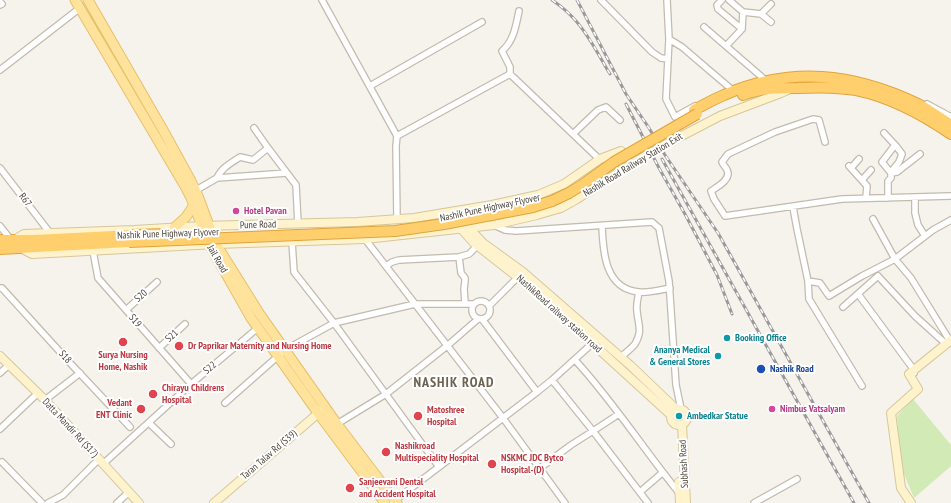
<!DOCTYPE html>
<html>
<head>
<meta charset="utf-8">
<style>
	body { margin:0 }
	canvas { display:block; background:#f6f3ec }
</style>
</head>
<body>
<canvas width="951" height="503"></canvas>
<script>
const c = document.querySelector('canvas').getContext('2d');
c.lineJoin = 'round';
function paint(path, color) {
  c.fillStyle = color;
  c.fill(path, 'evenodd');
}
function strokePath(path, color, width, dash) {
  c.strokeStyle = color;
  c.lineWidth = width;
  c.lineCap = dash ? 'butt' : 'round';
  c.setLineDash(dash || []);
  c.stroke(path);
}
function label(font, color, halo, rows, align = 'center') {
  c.font = font + ' "PT Sans Narrow",sans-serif';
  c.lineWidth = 4;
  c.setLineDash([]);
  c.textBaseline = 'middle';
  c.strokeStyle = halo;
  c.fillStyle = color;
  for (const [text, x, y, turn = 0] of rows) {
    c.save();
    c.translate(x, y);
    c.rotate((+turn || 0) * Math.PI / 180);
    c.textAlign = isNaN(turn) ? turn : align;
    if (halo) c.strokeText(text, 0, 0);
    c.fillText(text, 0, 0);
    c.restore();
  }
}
const green = new Path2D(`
	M913 399 951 445V466L914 498 901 467 897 416Z`);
const street = new Path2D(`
	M322 0 397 136
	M601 0 652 52 661 58 668 59
	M667 0 669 39 666 99 675 117 695 106
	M722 0 717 5 718 9 742 29 726 46
	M729 0 743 12 761 14 771 4
	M0 2 2 4 0 5
	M761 14 771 22
	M704 27 763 78
	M742 29 743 12
	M669 39 682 47 730 88
	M0 70 80 8
	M510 74V67L502 51C514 41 516 25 519 11
	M370 86 482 22
	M927 104 951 117
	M254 128 268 148 296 185 298 224
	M884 133 896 146 902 154 899 162 891 172V178L888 181V198
	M573 134 598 110 606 107 620 120
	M825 142 819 120 813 119 775 132 728 154 722 162C723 165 726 167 727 170 732 179 717 187 711 191L714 199 725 216 842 199 951 196
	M895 145 882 162 891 173 897 172 920 154
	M849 166 867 186 866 198
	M0 168 50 233
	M851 168 859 159
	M217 178C221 168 231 163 240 157L253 160 268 148
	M862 180 871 170
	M193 192 217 178 287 173
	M915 197V213L918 225 925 236
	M793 207 797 229 808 281 820 283 829 296 862 276 895 259 911 278 950 341
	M397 219 396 146 397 136 510 74 596 156
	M873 219 895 259 933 230 951 220
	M494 225 505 230 516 231 652 222 659 228 669 281 676 385 681 409
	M0 226 11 240
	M602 226C603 252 605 289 639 292 649 293 660 290 670 288
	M365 239 503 418 565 503
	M93 251 98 278 191 384
	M459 257 461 273 465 278V281L464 289 465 303
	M386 266 392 262 399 260 459 257 469 254 477 246
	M808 281 809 299 862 386
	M0 288H2L71 364 130 427
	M858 294 914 370V373
	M472 310a9 9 0 1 1 18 0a9 9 0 1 1-18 0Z
	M489 306 520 275
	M843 307 878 276 915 316 946 344
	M126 310 157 282
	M482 319 537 392
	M159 348 185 324
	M621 357C625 353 631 349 635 344 643 330 638 325 637 311 636 304 638 298 639 292
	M575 360C612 400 642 447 676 489L679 493
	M0 373 9 365
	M552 380 593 431 648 503
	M45 400 80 373
	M225 403 285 350 334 323 294 272 292 242
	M149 423 171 444
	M337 424 386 394 447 346 478 319
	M0 429 38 393
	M2 462 42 503
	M103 464 191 384 259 327
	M439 467 334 323 415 304H473
	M540 468 571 445 593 431 619 414
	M640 492 662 473
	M393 502 537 392 552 380 595 341
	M48 503 63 495 99 459
	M117 503 129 492
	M754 503 797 479`);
const secondary = new Path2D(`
	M670 142 720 116 781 93 792 88
	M465 224 483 243 523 272 631 366 676 409
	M458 225 473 242 534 290 671 415
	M14 240 24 234 134 230 201 226 357 222 414 218 492 205 538 195 564 184 600 159 621 151
	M21 248 32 254 216 244 365 239 494 225 537 215 561 208 577 199 633 163
	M0 356 45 400 139 503
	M671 417a8 8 0 1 1 16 0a8 8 0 1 1-16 0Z
	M682 425 686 503
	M679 482 680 503
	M214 503 322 410
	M911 503 901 488 891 413 918 389 909 374 951 340`);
const primary = new Path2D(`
	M75 0 186 188 191 198 209 244 251 318 318 413 385 503
	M88 0 163 130 191 181 198 196 216 244 259 313 337 424 397 503
	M174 228 186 217 194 205`);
const highway = new Path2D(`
	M743 95C761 88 779 88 798 88 817 87 837 87 856 90 891 97 922 114 951 134
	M694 110C704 105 714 99 724 95 791 66 853 73 918 104 929 110 940 118 951 125
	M0 240H35L132 235
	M0 249 129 242`);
const rail = new Path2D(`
	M552 0C561 6 569 13 576 21 590 37 599 56 610 74
	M577 0 626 94 649 128 665 155 718 233 869 503
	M626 104 659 168 686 216 717 275 732 314
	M662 159 854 503`);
const secondaryBridge = new Path2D(`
	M633 163 670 142`);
const highwayBridge = new Path2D(`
	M132 235 168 234
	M129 242 395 231 444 224 533 207 552 201 569 193 582 185 614 162 697 114`);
const markers = [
	[236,211,4,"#d1479c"],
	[727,338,4,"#0f9aa8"],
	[123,342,5,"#e0444e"],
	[179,346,5,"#e0444e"],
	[718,356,4,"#0f9aa8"],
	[761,369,5,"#1a4fb4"],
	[153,394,5,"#e0444e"],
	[141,409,5,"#e0444e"],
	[772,409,4,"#d1479c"],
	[418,416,5,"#e0444e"],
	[679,416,4,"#0f9aa8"],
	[386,452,5,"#e0444e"],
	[492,464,5,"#e0444e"],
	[350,488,5,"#e0444e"]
];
const streetNames = [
	["Nashik Road Railway Station Exit",633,165,-31],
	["R67",25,200,53],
	["Nashik Pune Highway Flyover",490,208,-12],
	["Pune Road",258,225,-2],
	["Nashik Pune Highway Flyover",168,234,-2],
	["Jail Road",217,259,60],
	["S20",141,296,-42],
	["NashikRoad railway station road",559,314,42],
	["S19",135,321,49],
	["S21",172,336,-43],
	["S18",65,357,48],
	["S22",210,368,-40],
	["Datta Mandir Rd (S17)",70,428,47],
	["Taran Talav Rd (S39)",269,455,-41],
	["Subhash Road",684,464,-93]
];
const hotelNames = [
	["Hotel Pavan",244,211],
	["Nimbus Vatsalyam",780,409]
];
const cultureNames = [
	["Booking Office",735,338],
	["Ananya Medical",710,350,"right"],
	["& General Stores",710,362,"right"],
	["Ambedkar Statue",687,416]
];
const healthNames = [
	["Dr Paprikar Maternity and Nursing Home",188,346],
	["Surya Nursing",123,355,"center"],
	["Home, Nashik",123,367,"center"],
	["Chirayu Childrens",162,388],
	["Hospital",162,400],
	["Vedant",132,403,"right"],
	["ENT Clinic",132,415,"right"],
	["Matoshree",427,410],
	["Hospital",427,422],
	["Nashikroad",395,446],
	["Multispeciality Hospital",395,458],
	["NSKMC JDC Bytco",501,458],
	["Hospital-(D)",501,470],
	["Sanjeevani Dental",359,482],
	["and Accident Hospital",359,494]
];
const transitNames = [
	["Nashik Road",770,369]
];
const districtNames = [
	["NASHIK ROAD",454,383]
];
paint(green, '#d2eab5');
strokePath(street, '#c2bbae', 8);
strokePath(secondary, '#d6c79b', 10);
strokePath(primary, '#e6c16a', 11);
strokePath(highway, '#e0a43c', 12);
strokePath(street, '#fff', 5.5);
strokePath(secondary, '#fff3cd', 8);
strokePath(primary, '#ffe39c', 9);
strokePath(highway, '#ffcf6e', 10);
strokePath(rail, '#9a9a9a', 3);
strokePath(rail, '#fff', 1.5, [4.5]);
strokePath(secondaryBridge, '#d6c79b', 10, []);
strokePath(highwayBridge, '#e0a43c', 12, []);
strokePath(secondaryBridge, '#fff3cd', 8);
strokePath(highwayBridge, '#ffcf6e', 10);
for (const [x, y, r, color] of markers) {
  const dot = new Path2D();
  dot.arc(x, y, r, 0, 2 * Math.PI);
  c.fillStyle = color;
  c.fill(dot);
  strokePath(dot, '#fff', 1.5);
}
label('10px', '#4b4439', '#fff', streetNames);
label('bold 10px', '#b23c85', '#fff', hotelNames, 'left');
label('bold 10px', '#0d838f', '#fff', cultureNames, 'left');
label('bold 10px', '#be3a42', '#fff', healthNames, 'left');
label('bold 10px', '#164399', '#fff', transitNames, 'left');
c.letterSpacing = '1px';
label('bold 14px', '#6e6250', '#fff', districtNames);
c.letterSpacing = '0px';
</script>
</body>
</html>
